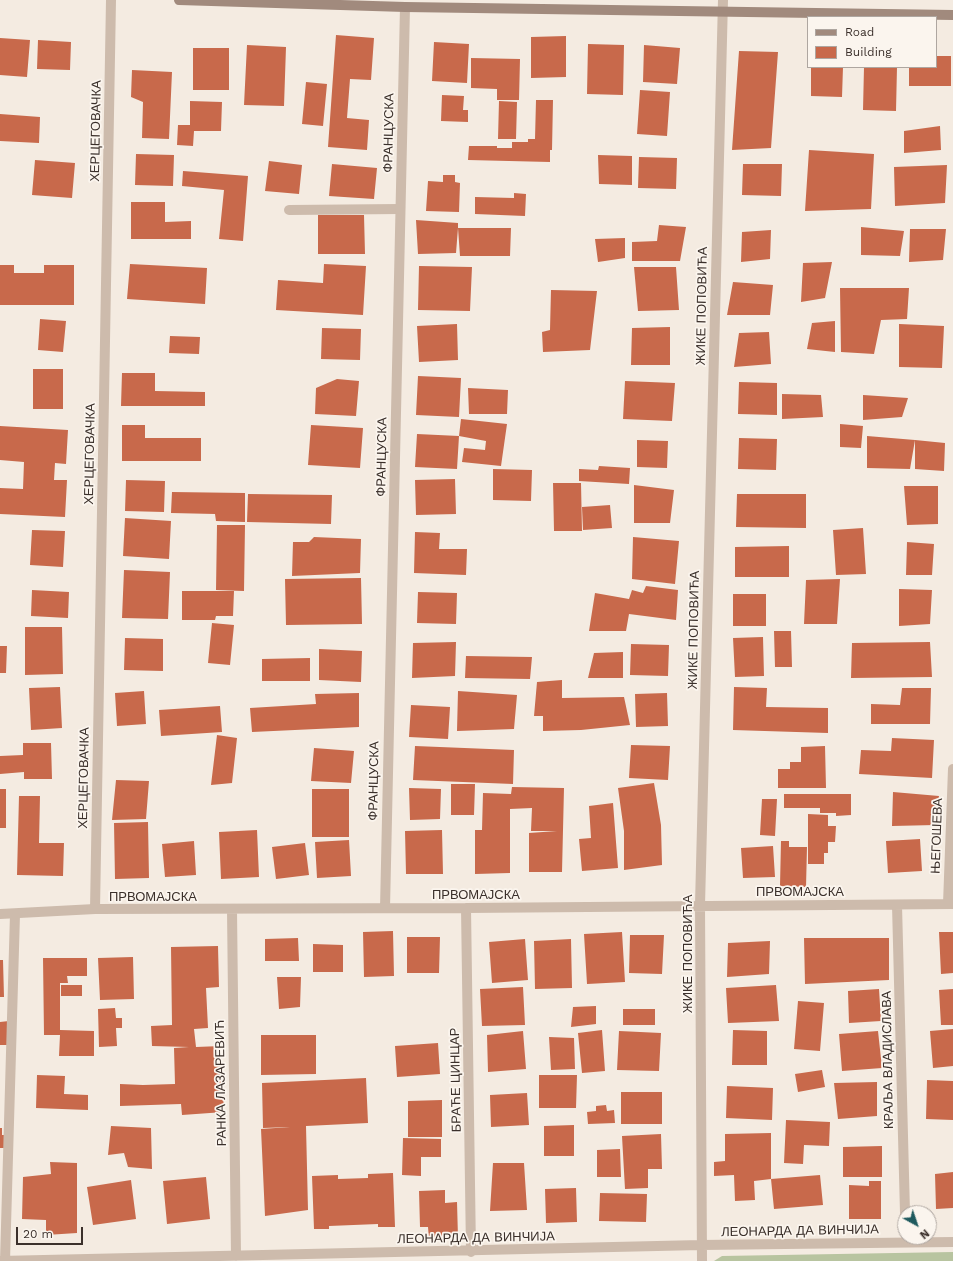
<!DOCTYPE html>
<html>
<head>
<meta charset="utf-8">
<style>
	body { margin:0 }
	#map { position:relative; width:953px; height:1261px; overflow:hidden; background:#f4ebe1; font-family:"Work Sans",sans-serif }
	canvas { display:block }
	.legend { position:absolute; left:807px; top:16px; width:130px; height:52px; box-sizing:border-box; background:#fbf5ee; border:1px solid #aea6a0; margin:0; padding:5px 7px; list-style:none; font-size:12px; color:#3b302b }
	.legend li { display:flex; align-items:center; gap:8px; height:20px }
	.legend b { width:20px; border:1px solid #aea6a0 }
	.north { position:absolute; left:897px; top:1205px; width:40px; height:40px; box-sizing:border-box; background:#fbf5ee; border:1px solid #aea6a0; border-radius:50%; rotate:140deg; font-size:11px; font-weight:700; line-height:16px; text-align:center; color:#3b302b }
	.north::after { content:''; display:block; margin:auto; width:14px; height:18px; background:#1f5a5e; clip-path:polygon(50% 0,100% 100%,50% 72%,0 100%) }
	.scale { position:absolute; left:16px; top:1227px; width:67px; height:18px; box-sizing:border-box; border:2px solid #3b302b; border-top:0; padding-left:5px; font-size:12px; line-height:14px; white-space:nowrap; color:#3b302b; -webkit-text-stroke:3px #fbf5ee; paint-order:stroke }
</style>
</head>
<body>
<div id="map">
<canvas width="953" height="1261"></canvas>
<ul class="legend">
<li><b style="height:5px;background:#a18a7d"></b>Road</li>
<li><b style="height:11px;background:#c8694b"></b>Building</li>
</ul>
<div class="north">N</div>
<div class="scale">20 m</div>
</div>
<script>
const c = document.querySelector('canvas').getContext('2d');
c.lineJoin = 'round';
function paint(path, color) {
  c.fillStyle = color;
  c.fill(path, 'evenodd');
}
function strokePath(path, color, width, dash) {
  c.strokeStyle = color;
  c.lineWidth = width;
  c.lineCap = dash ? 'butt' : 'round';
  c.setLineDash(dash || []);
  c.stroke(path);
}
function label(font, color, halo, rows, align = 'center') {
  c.font = font + ' "Work Sans",sans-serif';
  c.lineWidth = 3.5;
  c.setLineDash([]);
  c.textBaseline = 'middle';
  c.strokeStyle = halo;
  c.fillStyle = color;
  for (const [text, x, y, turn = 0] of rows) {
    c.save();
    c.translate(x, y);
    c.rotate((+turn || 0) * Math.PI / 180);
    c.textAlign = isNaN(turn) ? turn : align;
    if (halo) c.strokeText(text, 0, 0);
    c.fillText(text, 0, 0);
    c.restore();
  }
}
const green = new Path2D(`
	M953 1252V1261H714L722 1256Z`);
const building = new Path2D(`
	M336 35 374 38 371 80 350 79 347 118 369 120 367 150 328 147Z
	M566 36V77L531 78V37Z
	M0 38 30 40 27 77 0 75Z
	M38 40 71 42 70 70 37 69Z
	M434 42 469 44 467 83 432 81Z
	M588 44 624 45 623 95 587 94Z
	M247 45 286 47 284 106 244 105Z
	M644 45 680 48 677 84 643 82Z
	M193 48H229V90H193Z
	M739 51 778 52 771 148 732 150Z
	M936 56H951V86H909V67H936Z
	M471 58 520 59 519 100H497V89L471 88Z
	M811 67H843L842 97 811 96Z
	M864 67H897L896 111 863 110Z
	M132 70 172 72 169 139 142 138 143 102 131 97Z
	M306 82 327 84 323 126 302 124Z
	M640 90 670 92 667 136 637 134Z
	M442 95 464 96 463 110H468V122L441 121Z
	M536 100H553L552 150H550V162L468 160 469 146H497V148H512V142H528V139H535Z
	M190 101 222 102 221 131H194L193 146 177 145 178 125H190Z
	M499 101 517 102 516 139H498Z
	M0 114 40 117 39 143 0 141Z
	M940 126 941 150 904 153V131Z
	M809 150 874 154 871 209 805 211Z
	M136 154 174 155 173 186 135 185Z
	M598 155 632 156V185L599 184Z
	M639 157 677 158 676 189 638 188Z
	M35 160 75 163 72 198 32 195Z
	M269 161 302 165 299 194 265 191Z
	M332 164 377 168 374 199 329 196Z
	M743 164H782L781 196 742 195Z
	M947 165 945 203 895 206 894 167Z
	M183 171 248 176 243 241 219 239 224 190 182 186Z
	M443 175H455V182L460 183 459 212 426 211 428 181 443 182Z
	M514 193 526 194 525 216 475 214V197L514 198Z
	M131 202H165V222L191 221V239H131Z
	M318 215H364L365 254H318Z
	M416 220 458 223V228H511L510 256H460L458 228 456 253 418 254Z
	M659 225 686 227 680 261H632V242L657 241Z
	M861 227 904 231 900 256 861 255Z
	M910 229H946L943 260 909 262Z
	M771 230 770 259 741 262 742 232Z
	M625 238V258L598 262 595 239Z
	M832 262 825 298 801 302 803 263Z
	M130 264 207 268 205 304 127 299Z
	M324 264 366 266 363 315 276 310 278 280 323 283Z
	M0 265H14V273H44V265H74V305H0Z
	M419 266 472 267 470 311 418 310Z
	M634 267H676L679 310 638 311Z
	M733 282 773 285 770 315H727Z
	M840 288H909L907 319 881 320 874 354 841 352Z
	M551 290 597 291 590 350 543 352 542 332 550 330Z
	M40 319 66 321 63 352 38 350Z
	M835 321V352L807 349 812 323Z
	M457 324 458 360 419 362 417 326Z
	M899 324 944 326 942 368 899 367Z
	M670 327V365H631L632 328Z
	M322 328 361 329 360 360 321 359Z
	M769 332 771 364 734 367 739 333Z
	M170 336 200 337 199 354 169 353Z
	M33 369H63V409H33Z
	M122 373H155V391L205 392V406H121Z
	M418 376 461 378 459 417 416 415Z
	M337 379 359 381 356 416 315 414 316 388Z
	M625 381 675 383 672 421 623 419Z
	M739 382 777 383V415L738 414Z
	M468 388 508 390 507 414H469Z
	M782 394 821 395 823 417 782 419Z
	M863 395 908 398 902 417 863 420Z
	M461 419 507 424 501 466 462 462 464 448 485 450 486 441 459 436 457 469 415 467 417 434 459 436Z
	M840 424 863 426 861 448 840 447Z
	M122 425H145V438H201V461H122Z
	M311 425 363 428 360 468 308 465Z
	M0 426 68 430 66 464 55 463 54 480H67L65 517 0 514V488L23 489 24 462 0 460Z
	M867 436 915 440 910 469 867 468Z
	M739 438 777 439 776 470 738 469Z
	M637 440 668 441 667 468 637 467Z
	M915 440 945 443 944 471 915 469Z
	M599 466 630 468 629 484 579 481V469L598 470Z
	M493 469 532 470 531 501 493 500Z
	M455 479 456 514 416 515 415 480Z
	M126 480 165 481 164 512 125 511Z
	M553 483H581L582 531H554Z
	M634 485 674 490 670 523H634Z
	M904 486H938V524L907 525Z
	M172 492 245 493V522L216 521 215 514 171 513Z
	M248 494 332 495 331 524 247 522Z
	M737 494H806V528L736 527Z
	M610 505 612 528 583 530 582 507Z
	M125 518 171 521 169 559 123 556Z
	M217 525H245L244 591 216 590Z
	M863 528 866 574 836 575 833 530Z
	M32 530 65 531 63 567 30 565Z
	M415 532 440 533 439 549H467L466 575 414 573Z
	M314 537 361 539 360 573 292 576 293 542H309Z
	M633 537 679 541 675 584 632 579Z
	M907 542 934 544 932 575H906Z
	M789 546V577H735V547Z
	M124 570 170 572 168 619 122 618Z
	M361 578 362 624 286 625 285 579Z
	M840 579 837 624H804L806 580Z
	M646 586 678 590 676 620 629 614 626 631H589L595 593 629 599 632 590 643 593Z
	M899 589 932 590 930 624 899 626Z
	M32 590 69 592 68 618 31 616Z
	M182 591H234L233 616H216L215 620H182Z
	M418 592 457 593 456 624 417 623Z
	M733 594H766V626H733Z
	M212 623 234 625 230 665 208 663Z
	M25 627H62L63 674 25 675Z
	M774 631H791L792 667H775Z
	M763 637 764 676 735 677 733 638Z
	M125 638 163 639V671L124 670Z
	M456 642 455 676 412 678 413 643Z
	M930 642 932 677 851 678 852 643Z
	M631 644 669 645 668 676 630 675Z
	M0 646H7L6 673H0Z
	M319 649 362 651 361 682 319 680Z
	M623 652V678H588L594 653Z
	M466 656 532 657 530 679 465 678Z
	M310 658V681H262V659Z
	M562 680V698L624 697 630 725 581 730 543 731V716H534L537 682Z
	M60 687 62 728 31 730 29 688Z
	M734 687 767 688 766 707 828 708V733L733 730Z
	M902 688H931L930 724H871V704L900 705Z
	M144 691 146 724 117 726 115 693Z
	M458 691 517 695 514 729 457 731Z
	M359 693V727L252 732 250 708 316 704 315 694Z
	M667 693 668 726 636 727 635 694Z
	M411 705 450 707 448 739 409 737Z
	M220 706 222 732 161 736 159 710Z
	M217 735 237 738 232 783 211 785Z
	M892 738 934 740 932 778 859 774 861 750 891 751Z
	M23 743H51L52 779H24V772L0 774V756L23 755Z
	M631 745 670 746 668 780 629 778Z
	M415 746 514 750 513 784 413 780Z
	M825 746 826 788H778V769H790V762H801V747Z
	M314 748 354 751 351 783 311 781Z
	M116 780 149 781 146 819 112 820Z
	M654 783 661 825 662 865 624 870V831L618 788Z
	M451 784H475L474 815H451Z
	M512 787 564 788 562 872H529V833L557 831H531L532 808 510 809V873L475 874V830H482L483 793 511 794Z
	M409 788 441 789 440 819 410 820Z
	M0 789H6V828H0Z
	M312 789H349V837H312Z
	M893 792 939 796 935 825 892 826Z
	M784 794H851V815L836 816V813H820V808H784Z
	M19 796H40L39 843H64L63 876 17 875Z
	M762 799H777L775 836 760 835Z
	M613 803 618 868 582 871 579 839 591 838 589 806Z
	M808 814 828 815V826H836L835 842H828V853H824V864H808Z
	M148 822 149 878 115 879 114 823Z
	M257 830 259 877 221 879 219 832Z
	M442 830 443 874H406L405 831Z
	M920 839 922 871 888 873 886 841Z
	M349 840 351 876 317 878 315 842Z
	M194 841 196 875 165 877 162 844Z
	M781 841H789V847H807L806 887 780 886Z
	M305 843 309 875 276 879 272 847Z
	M773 846 775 877 743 878 741 848Z
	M393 931 394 976 364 977 363 932Z
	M622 932 625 982 587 984 584 934Z
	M939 932H953V973L941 974Z
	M630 935H664L662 974 629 973Z
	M407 937H440L439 973H407Z
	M298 938 299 961H265V939Z
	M804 938H889V980L805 984Z
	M525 939 528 980 492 983 489 942Z
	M571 939 572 988 535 989 534 941Z
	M770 941 769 974 727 977 728 943Z
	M313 944 343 945V972H313Z
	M218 946 219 987 206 988 208 1028 194 1029 196 1047 221 1046 224 1112 182 1115 181 1104 120 1106V1084L143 1085 175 1084 174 1048 189 1047 152 1046 151 1026 172 1025 171 947Z
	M133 957 134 999 100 1000 98 958Z
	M43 958H87V976H67L68 983H60V1030L94 1031V1056H59L60 1035H44Z
	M0 960H3L4 997H0Z
	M277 977H301L300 1007 279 1009Z
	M61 985H82V996H61Z
	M776 985 779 1021 728 1023 726 988Z
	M523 987 525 1025 482 1026 480 989Z
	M879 989 881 1021 849 1023 848 991Z
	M953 989V1025H941L939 990Z
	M798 1001 824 1003 820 1051 794 1049Z
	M596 1006V1024L571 1027 573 1007Z
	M115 1008 116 1018H122V1028H116L117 1046 99 1047 98 1009Z
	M623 1009H655V1025H623Z
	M9 1021V1045H0V1022Z
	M953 1029V1066L933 1068 930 1031Z
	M602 1030 605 1071 582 1073 578 1033Z
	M733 1030 767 1031V1065H732Z
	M523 1031 526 1069 488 1072 487 1035Z
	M619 1031 661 1033 659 1071 617 1070Z
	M878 1031 882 1068 842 1071 839 1034Z
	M261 1035H316V1074L261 1075Z
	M549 1037 574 1038 575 1069 551 1070Z
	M438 1043 440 1074 397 1077 395 1046Z
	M822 1070 825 1087 798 1092 795 1074Z
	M37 1075 65 1076 64 1094 88 1095V1110L36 1108Z
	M539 1075H577L576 1108H539Z
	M366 1078 368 1123 306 1126 308 1210 265 1216 261 1129 290 1127 263 1128 262 1083Z
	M927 1080 953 1081V1120L926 1119Z
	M877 1082V1116L838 1119 834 1083Z
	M727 1086 773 1088 772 1120 726 1118Z
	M621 1092H662V1124H621Z
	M527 1093 529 1125 491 1127 490 1095Z
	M442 1100V1137H408V1101Z
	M606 1105 607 1111 614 1110 615 1123 588 1124 587 1112 596 1111V1106Z
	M786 1120 830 1122 829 1146 804 1145 803 1164 784 1163Z
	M574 1125V1156H544V1126Z
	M111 1126 151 1128 152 1169 128 1167 124 1153 108 1155Z
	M0 1128H2V1135H6V1148H0Z
	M771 1133V1179L754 1181 755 1200 735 1201 734 1175 714 1176V1162L725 1161V1134Z
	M661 1134 662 1169H648V1188L625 1189 622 1136Z
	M403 1138 441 1139V1157H421V1176L402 1175Z
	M882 1146V1177H843V1147Z
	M620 1149 621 1177H597V1150Z
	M50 1162 77 1163V1233L46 1235V1220L22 1219 23 1177 51 1174Z
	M493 1163H524L527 1210 490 1211Z
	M953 1172V1208L936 1209 935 1174Z
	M393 1173 395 1227H378V1224L329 1226V1229H314L312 1176 338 1175V1179L368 1178V1174Z
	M820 1175 823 1205 774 1209 771 1179Z
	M206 1177 210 1219 167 1224 163 1181Z
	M131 1180 136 1219 93 1225 87 1187Z
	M869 1181H881V1219H849V1185L869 1186Z
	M576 1188 577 1222 546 1223 545 1189Z
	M445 1190V1203L457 1202 458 1238 429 1239 428 1227H420L419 1191Z
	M600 1193 647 1194 646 1222 599 1221Z`);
const lane = new Path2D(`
	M289 210 400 209`);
const street = new Path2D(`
	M948 904 953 769
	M897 905 905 1213
	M385 908 405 7
	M466 908 471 1252
	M95 909 111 0
	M232 910 236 1256
	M0 914 95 909 466 908 953 904
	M0 1261 701 1245 953 1242
	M5 1261 15 914
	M702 1261 700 905 723 0`);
const secondary = new Path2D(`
	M179 0 405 7 953 15`);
const streetNames = [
	["ХЕРЦЕГОВАЧКА",96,131,-89],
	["ФРАНЦУСКА",389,133,-89],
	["ЖИКЕ ПОПОВИЋА",702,306,-89],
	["ХЕРЦЕГОВАЧКА",90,454,-89],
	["ФРАНЦУСКА",382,457,-89],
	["ЖИКЕ ПОПОВИЋА",694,630,-89],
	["ХЕРЦЕГОВАЧКА",84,778,-89],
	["ФРАНЦУСКА",374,781,-89],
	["ЊЕГОШЕВА",937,836,-88],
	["ПРВОМАЈСКА",800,892],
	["ПРВОМАЈСКА",476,895],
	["ПРВОМАЈСКА",153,897],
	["ЖИКЕ ПОПОВИЋА",688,954,-90],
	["КРАЉА ВЛАДИСЛАВА",888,1060,-91],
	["БРАЋЕ ЦИНЦАР",456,1080,-91],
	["РАНКА ЛАЗАРЕВИЋ",221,1083,-91],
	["ЛЕОНАРДА ДА ВИНЧИЈА",800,1231,-1],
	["ЛЕОНАРДА ДА ВИНЧИЈА",476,1238,-1]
];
paint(green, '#b8c4a0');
paint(building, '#c8694b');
strokePath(lane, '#cdbbac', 10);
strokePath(street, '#cdbbac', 10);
strokePath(secondary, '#a18a7d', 10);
label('13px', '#3b302b', '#fbf5ee', streetNames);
</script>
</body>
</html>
